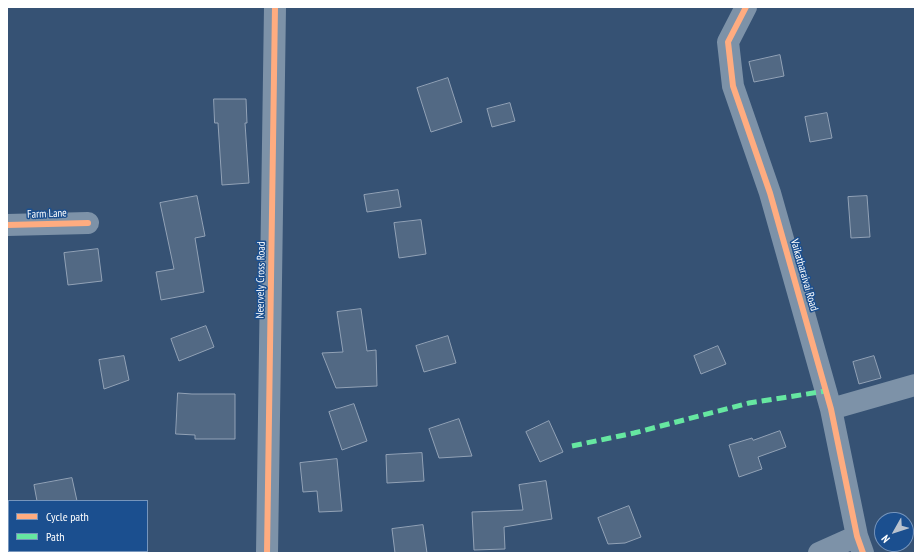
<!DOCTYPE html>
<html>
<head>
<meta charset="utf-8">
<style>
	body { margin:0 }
	#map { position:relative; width:922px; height:560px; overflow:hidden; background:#365274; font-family:"PT Sans Narrow",sans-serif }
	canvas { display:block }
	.frame { position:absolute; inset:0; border:8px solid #fff; pointer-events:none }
	.legend { position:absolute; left:8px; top:500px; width:140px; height:52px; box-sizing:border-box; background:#1b4f8f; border:1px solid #7695bc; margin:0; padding:5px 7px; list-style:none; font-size:12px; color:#fff }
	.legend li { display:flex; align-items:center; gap:8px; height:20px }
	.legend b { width:20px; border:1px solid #7695bc }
	.north { position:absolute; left:874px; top:512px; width:40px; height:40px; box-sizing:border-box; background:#1b4f8f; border:1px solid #7695bc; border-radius:50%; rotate:231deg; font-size:11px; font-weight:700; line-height:16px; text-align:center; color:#fff }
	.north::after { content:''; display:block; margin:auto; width:14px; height:18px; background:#b9c2ce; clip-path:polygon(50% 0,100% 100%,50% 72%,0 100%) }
</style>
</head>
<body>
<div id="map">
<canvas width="922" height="560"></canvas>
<div class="frame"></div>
<ul class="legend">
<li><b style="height:5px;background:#ffac80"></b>Cycle path</li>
<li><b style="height:5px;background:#66e7a1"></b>Path</li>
</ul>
<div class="north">N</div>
</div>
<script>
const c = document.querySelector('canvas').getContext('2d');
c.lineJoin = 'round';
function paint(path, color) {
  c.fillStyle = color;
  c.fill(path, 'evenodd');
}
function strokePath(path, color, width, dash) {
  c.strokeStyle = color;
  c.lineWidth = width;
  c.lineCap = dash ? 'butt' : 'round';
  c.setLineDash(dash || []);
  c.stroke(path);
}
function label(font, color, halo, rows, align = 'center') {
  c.font = font + ' "PT Sans Narrow",sans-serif';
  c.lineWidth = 3;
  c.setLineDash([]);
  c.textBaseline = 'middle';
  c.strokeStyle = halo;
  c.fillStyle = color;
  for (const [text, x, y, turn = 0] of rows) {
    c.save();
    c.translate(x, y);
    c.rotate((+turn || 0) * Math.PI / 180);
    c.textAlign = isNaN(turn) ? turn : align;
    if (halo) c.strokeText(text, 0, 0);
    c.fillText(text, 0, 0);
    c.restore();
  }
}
const building = new Path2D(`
	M780 55 784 76 754 82 749 62Z
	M448 78 462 122 431 132 417 88Z
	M214 99H246L247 123H245L249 183 222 185 218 123H215Z
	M510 103 515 121 492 127 487 109Z
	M827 113 832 138 810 142 805 117Z
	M398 190 401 207 367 212 364 195Z
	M197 196 205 236 195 238 204 292 161 300 156 272 174 269 160 203Z
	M867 196 870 237 851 238 848 197Z
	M421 220 426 254 399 258 394 223Z
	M98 249 102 281 68 285 64 253Z
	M361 309 367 351 376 350 377 386 336 388 322 353 343 352 337 312Z
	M206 326 214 347 179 361 171 339Z
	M448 336 456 363 424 372 416 346Z
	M718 346 726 364 701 374 694 356Z
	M124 356 129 380 104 389 99 360Z
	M874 356 881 378 859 384 853 362Z
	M178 393 192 394H235V439H195V435L176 434Z
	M354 404 367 441 342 450 329 412Z
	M459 419 472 456 439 458 429 429Z
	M549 421 563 452 540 462 526 432Z
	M780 431 786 447 758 457 762 469 739 477 729 445 752 438 753 440Z
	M422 453 424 481 387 483 386 455Z
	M337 459 342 511 319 512 317 491 303 492 300 463Z
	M72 478 77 501H37L34 485Z
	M546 481 552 519 504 527 505 549 474 550 472 512 523 510 519 485Z
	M629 506 641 537 625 543 608 544 598 518Z
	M423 525 427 553H395L392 529Z`);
const minor = new Path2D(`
	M746 7 728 42 733 86 770 193 831 409 857 536 863 553
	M7 225 88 223
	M831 409 915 385
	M819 553 857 536`);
const tertiary = new Path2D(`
	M267 553 275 7`);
const quiet = new Path2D(`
	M572 446 634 433 749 403 826 391`);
const cycleway = new Path2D(`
	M746 7 728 42 733 86 770 193 831 409 857 536 863 553
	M7 225 88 223
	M267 553 275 7`);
const streetNames = [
	["Farm Lane",47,214,-2],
	["Vaikatharaivai Road",804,275,74],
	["Neervely Cross Road",261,280,-89]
];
paint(building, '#526984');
strokePath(building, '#92a2b6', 1);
strokePath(minor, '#7d92a8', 22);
strokePath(tertiary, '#7d92a8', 22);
strokePath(quiet, '#66e7a1', 5, [10, 5]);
strokePath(cycleway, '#ffac80', 6);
label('11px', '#fff', '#1b4f8f', streetNames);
</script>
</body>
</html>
